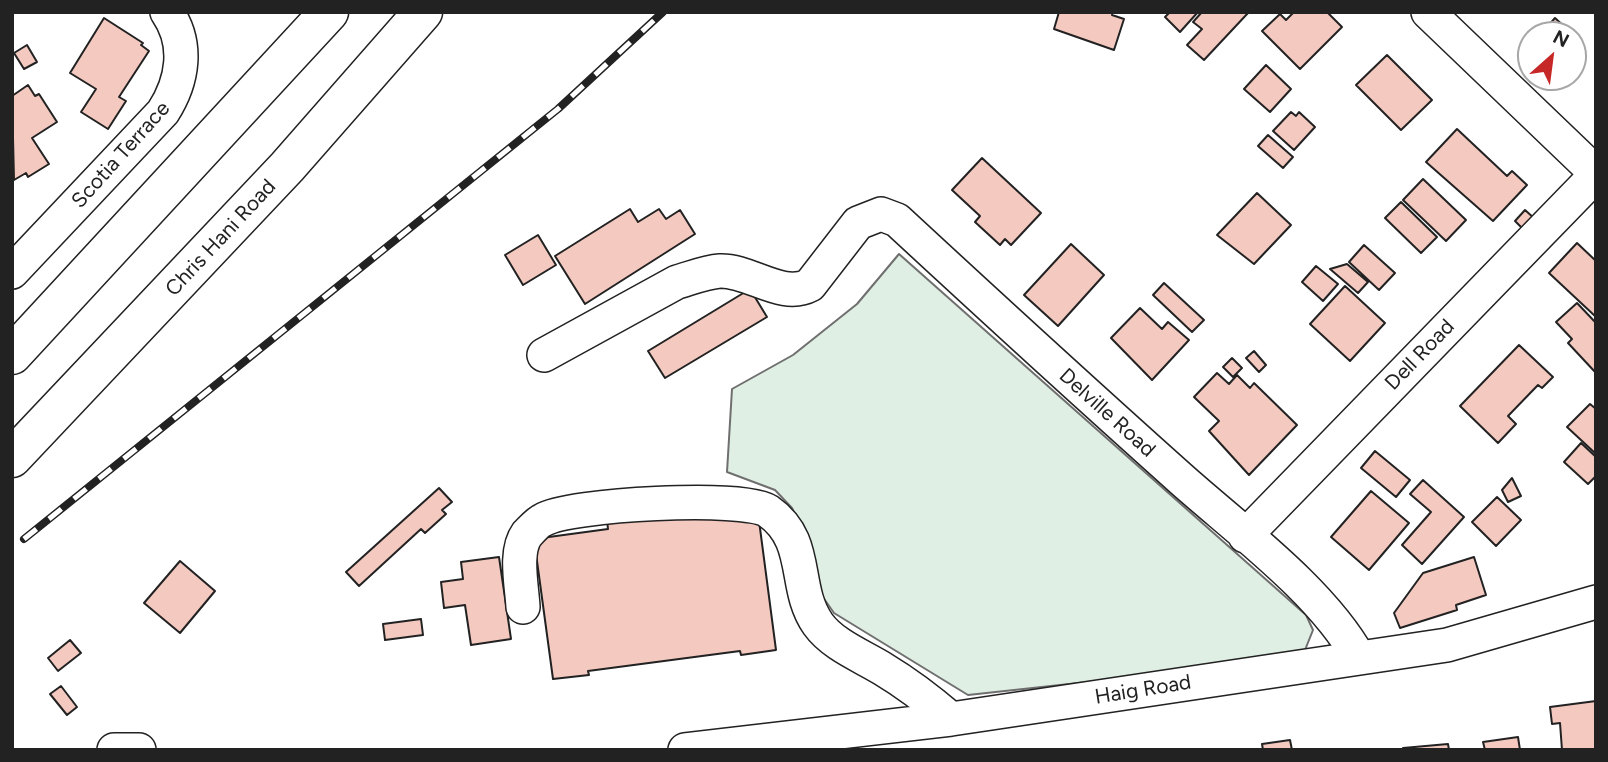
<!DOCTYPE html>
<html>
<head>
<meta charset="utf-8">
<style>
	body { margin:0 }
	#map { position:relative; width:1608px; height:762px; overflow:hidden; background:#fff; font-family:Figtree,sans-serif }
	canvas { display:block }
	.frame { position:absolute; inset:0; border:14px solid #222; pointer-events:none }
	.north { position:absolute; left:1517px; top:21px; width:70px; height:70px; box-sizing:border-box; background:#fff; border:2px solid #a7a7a7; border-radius:50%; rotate:28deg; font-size:19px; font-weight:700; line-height:28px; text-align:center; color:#222 }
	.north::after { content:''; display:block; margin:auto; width:24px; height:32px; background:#c62828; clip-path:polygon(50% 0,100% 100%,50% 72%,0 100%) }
</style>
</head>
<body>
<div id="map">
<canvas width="1608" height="762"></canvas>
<div class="frame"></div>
<div class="north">N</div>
</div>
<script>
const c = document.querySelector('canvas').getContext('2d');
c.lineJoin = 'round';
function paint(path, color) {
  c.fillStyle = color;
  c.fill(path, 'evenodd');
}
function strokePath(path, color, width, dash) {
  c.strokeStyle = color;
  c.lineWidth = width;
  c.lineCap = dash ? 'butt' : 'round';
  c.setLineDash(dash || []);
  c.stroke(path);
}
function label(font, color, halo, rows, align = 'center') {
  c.font = font + ' Figtree,sans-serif';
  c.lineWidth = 5;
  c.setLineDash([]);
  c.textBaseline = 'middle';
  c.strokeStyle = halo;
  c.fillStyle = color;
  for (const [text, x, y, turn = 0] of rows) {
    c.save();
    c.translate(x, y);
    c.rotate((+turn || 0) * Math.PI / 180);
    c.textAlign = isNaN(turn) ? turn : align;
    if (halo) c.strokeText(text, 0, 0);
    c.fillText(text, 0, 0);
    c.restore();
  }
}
const green = new Path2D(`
	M899 254 1306 615 1313 630 1305 650 1290 660 968 695 834 613 820 593 805 536 792 508 775 490 727 472 732 389 793 355 857 304Z`);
const building = new Path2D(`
	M1059 12H1113L1112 15 1124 19 1114 50 1054 29Z
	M1170 12H1198L1180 32 1165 17Z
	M1202 12 1248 13 1204 60 1187 45 1202 29 1193 22Z
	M1294 12H1327L1342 27 1300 69 1262 31 1280 14 1286 20Z
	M104 18 143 43 141 45 149 51 119 97 126 101 108 129 81 112 96 89 70 73Z
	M1555 18 1579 40 1573 46V35H1540Z
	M27 45 37 62 24 69 14 53Z
	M1387 55 1432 100 1401 130 1356 85Z
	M1266 65 1291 89 1270 112 1244 89Z
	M28 85 35 96 39 94 57 122 32 138 49 164 28 177 26 173 14 180 12 96Z
	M1291 112 1296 116 1299 112 1315 127 1294 150 1273 131Z
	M1457 129 1507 176 1512 171 1527 185 1493 221 1426 162Z
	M1268 135 1293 157 1283 168 1258 146Z
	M982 158 1041 213 1011 245 1005 239 1000 245 975 222 980 216 952 190Z
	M1423 179 1466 220 1446 241 1403 200Z
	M1257 193 1291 225 1254 264 1217 235Z
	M1401 202 1437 237 1421 253 1385 218Z
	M630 209 638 222 659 209 666 219 680 210 695 234 585 304 555 256Z
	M1525 210 1535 219 1525 231 1515 221Z
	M538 235 556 265 523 285 505 255Z
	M1577 243 1596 261V317L1549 273Z
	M1071 244 1104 275 1058 326 1024 295Z
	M1364 245 1395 273 1379 290 1349 262Z
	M1347 264 1368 282 1358 293 1330 269Z
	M1316 266 1338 284 1323 301 1302 282Z
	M1164 283 1204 320 1192 332 1153 295Z
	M1345 286 1385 323 1350 361 1310 324Z
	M750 289 767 317 665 378 648 351Z
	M1577 303 1596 323V373L1568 343 1572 339 1556 322Z
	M1140 308 1162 329 1168 322 1189 340 1152 380 1111 338Z
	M1519 345 1553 377 1542 388 1538 385 1508 416 1516 424 1498 443 1460 406Z
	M1254 351 1266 365 1259 372 1246 358Z
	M1232 358 1242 368 1233 377 1223 367Z
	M1217 373 1229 384 1237 375 1250 388 1254 383 1297 425 1249 475 1209 431 1219 421 1194 397Z
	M1590 404 1596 409V454L1567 427Z
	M1581 443 1596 457V476L1588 484 1564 462Z
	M1375 451 1410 480 1396 497 1361 468Z
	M1512 478 1521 496 1508 502 1502 490Z
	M1423 480 1464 517 1422 564 1402 545 1431 512 1410 494Z
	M439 488 452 502 442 510 446 514 425 533 421 529 359 586 346 572Z
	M1371 491 1409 523 1369 570 1331 537Z
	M1497 497 1521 520 1496 546 1472 522Z
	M606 512 758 513 776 650 741 655 740 651 588 671 589 675 553 679 534 539 608 529Z
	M499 557 511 639 471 645 465 605 444 608 441 582 463 579 461 562Z
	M1474 557 1486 595 1456 605 1457 610 1400 628 1394 613 1423 573Z
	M180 561 215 591 180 633 144 603Z
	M421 619 423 635 385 640 383 624Z
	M70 640 81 653 58 671 48 658Z
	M61 686 77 707 67 715 50 694Z
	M1596 701V750H1562L1560 723 1552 724 1550 707Z
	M1518 737 1520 750H1485L1483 742Z
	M1290 740 1292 750H1263L1262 744Z
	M1448 744 1449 750H1403V748Z`);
const minor = new Path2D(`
	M1428 12 1596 173
	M12 272 163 112C183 81 189 44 167 12
	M544 355 677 282C691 278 706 272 720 271 750 270 782 300 810 285L858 223 881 214 897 220C991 307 1085 393 1180 478 1237 529 1322 591 1359 658
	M1245 536 1596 175
	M523 607C522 586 514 552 527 534 531 530 538 522 543 520 569 504 744 495 768 511 811 541 792 587 818 624 833 645 862 656 883 669 908 684 930 701 951 719
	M114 750H139
	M685 750 951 719 1447 645 1596 602`);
const major = new Path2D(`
	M12 355 329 12
	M12 458 287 167 423 12`);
const rail = new Path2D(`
	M24 539 558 109 663 12`);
const streetNames = [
	["Scotia Terrace",121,155,-48],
	["Chris Hani Road",221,238,-47],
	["Dell Road",1420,355,-46],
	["Delville Road",1107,413,42],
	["Haig Road",1143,690,-9]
];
paint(green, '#e0efe3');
strokePath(green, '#6f6f6f', 2);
paint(building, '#f3c9c0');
strokePath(building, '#222', 2);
strokePath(minor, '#222', 36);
strokePath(major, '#222', 41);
strokePath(minor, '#fff', 33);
strokePath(major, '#fff', 38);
strokePath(rail, '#222', 8);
strokePath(rail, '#fff', 5, [16]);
label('21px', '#222', '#fff', streetNames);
</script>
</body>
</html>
